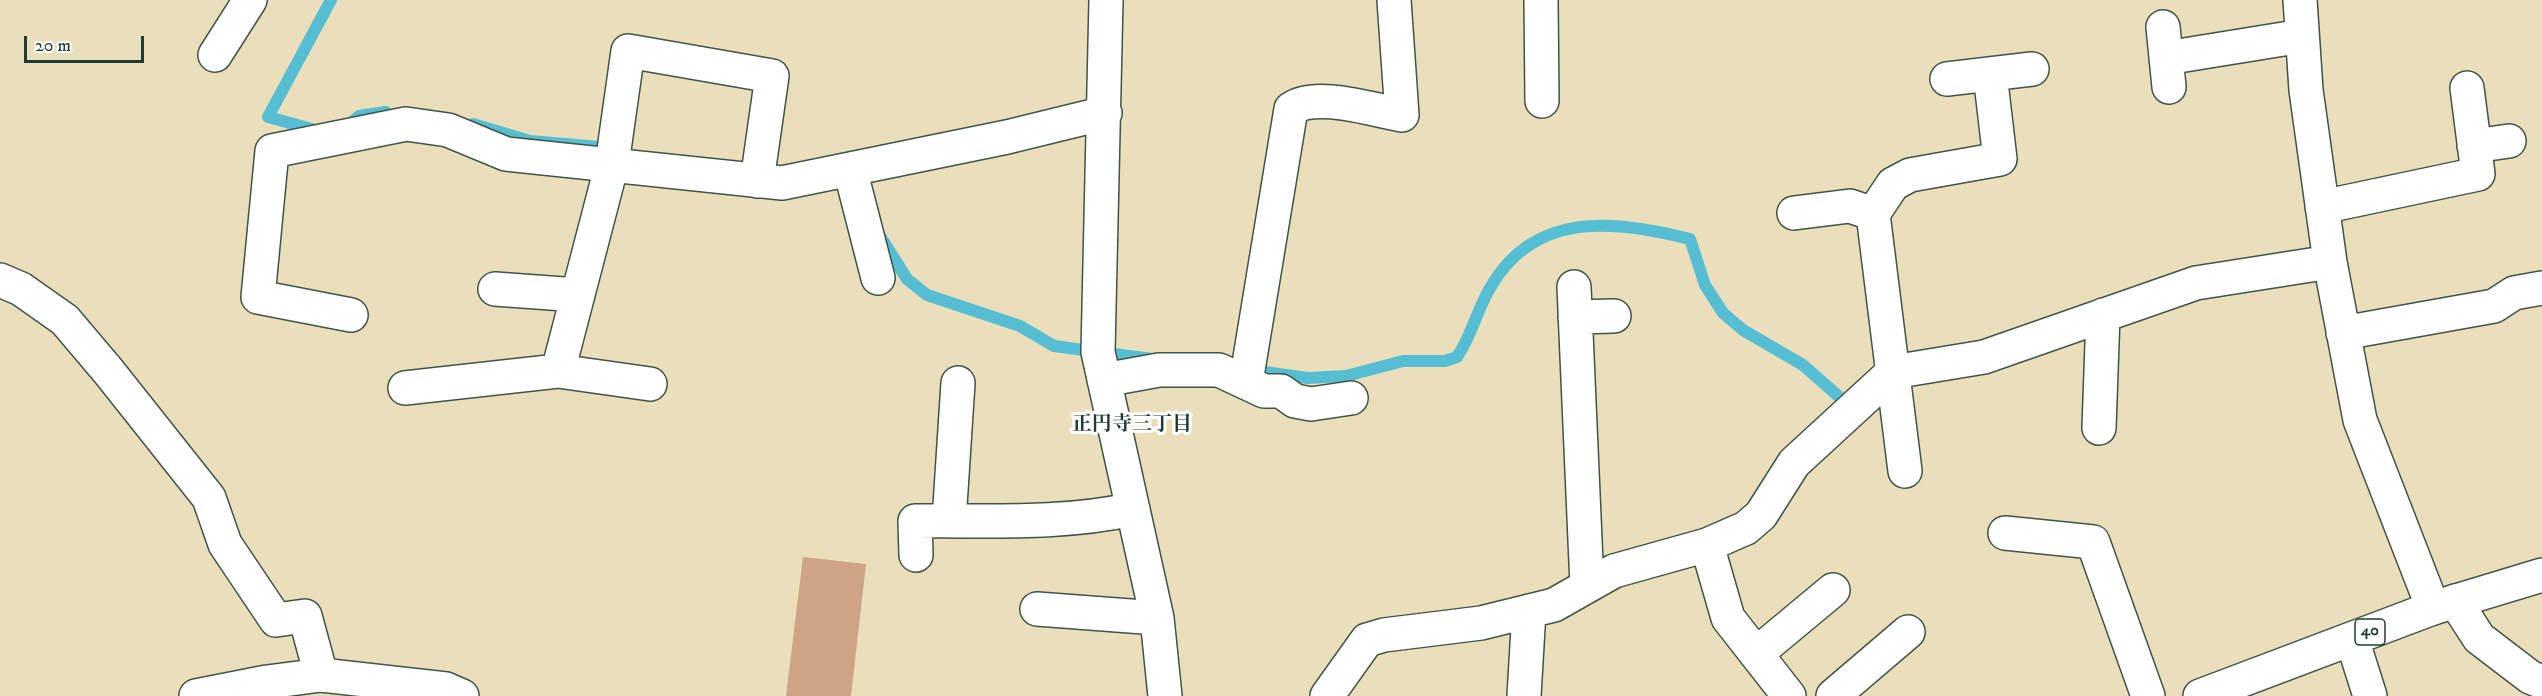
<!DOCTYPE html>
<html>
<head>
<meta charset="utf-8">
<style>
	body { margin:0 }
	#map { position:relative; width:2542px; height:696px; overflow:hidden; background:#ebdfbb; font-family:"IM FELL DW Pica",serif }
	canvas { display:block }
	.scale { position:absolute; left:24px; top:36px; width:120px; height:27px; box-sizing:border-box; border:3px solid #1f3d34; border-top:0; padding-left:8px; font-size:18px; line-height:21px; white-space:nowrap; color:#1f3d34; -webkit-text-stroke:4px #fff; paint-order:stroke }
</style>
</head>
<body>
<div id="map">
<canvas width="2542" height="696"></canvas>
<div class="scale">20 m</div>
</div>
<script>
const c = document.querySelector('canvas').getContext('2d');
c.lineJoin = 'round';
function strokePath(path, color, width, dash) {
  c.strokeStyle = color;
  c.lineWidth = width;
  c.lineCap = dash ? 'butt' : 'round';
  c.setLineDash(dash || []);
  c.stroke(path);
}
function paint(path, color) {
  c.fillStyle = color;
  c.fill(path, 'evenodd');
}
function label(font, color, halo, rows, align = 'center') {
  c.font = font + ' "IM FELL DW Pica","Noto Serif JP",serif';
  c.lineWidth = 6;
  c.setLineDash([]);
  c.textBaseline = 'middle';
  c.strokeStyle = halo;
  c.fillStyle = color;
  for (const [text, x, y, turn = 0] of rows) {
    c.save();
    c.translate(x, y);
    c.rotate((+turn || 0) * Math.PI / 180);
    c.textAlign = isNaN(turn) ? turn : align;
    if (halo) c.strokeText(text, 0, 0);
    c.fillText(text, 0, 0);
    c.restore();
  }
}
const stream = new Path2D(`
	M473 124 530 141 612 148
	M347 126 359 116 386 112
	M319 131 268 117 331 0
	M880 236 907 279 927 295 1020 326 1054 346 1152 359
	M1249 370 1308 378 1346 376 1403 361H1445L1457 357C1472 335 1477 310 1490 288 1534 210 1616 220 1690 239L1705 285 1723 313 1743 330 1803 365 1853 409`);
const building = new Path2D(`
	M803 557 866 564 851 696H786Z`);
const minor = new Path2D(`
	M1106 0 1098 352 1157 618 1165 696
	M1541 0 1542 101
	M2300 0 2306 90 2330 262 2360 420 2433 608
	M2163 27 2169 87
	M215 55 250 0
	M2166 58 2302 36
	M1947 79 2032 69
	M2474 146 2509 141
	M850 169 878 278
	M2322 207 2478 174 2467 88
	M1794 213 1850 206 1873 214
	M0 280 21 289 65 320 109 372 209 498 225 544 276 620 305 616 321 675
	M1574 287 1587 586
	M495 289 578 295
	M351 315 258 297 272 151 406 124 448 130 506 154 782 183 1007 137 1105 113
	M1575 317 1614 316
	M2343 333 2494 306 2514 293 2542 288
	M558 371 612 164 628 51 772 76 757 181
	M1104 380 1159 370H1219L1264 391H1281L1295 401 1311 404 1351 398
	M1246 382 1291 109C1315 91 1373 110 1402 115L1394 0
	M405 388 558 371 650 384
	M2099 428 2103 315
	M1905 471 1873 214 1893 184 1910 175 2000 159 1990 74
	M949 521 958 383
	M2005 533 2093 542 2148 696
	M1707 545 1728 618 1789 696
	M916 555 915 521C988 520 1061 525 1133 509
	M2455 601 2479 638 2530 677 2542 682
	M1037 609 1157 618
	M2352 639 2370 696
	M1756 654 1833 590
	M1327 696 1367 640 1384 635 1481 623 1554 605 1614 571 1707 545 1746 528 1761 515 1794 463 1893 372 1984 357 2196 283 2330 262
	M1524 696 1529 611
	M1833 696 1908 632`);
const major = new Path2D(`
	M196 696 267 682 321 675 446 689 462 696
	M2200 696 2433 608 2542 575`);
const shields = [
	[2370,632,30]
];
const shieldNames = [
	["40",2370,632]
];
const neighbourhoodNames = [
	["正円寺三丁目",1132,426]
];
strokePath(stream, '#55bed2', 12);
paint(building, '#cfa385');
strokePath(minor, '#3e5548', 36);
strokePath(major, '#3e5548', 36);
strokePath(minor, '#fff', 33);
strokePath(major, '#fff', 33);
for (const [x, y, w] of shields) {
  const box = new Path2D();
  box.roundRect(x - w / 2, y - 13, w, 26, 4.5);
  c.fillStyle = '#fff';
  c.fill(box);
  strokePath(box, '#1f3d34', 1.5);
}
label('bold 16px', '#1f3d34', null, shieldNames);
label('bold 20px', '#1f3d34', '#fff', neighbourhoodNames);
</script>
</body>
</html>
